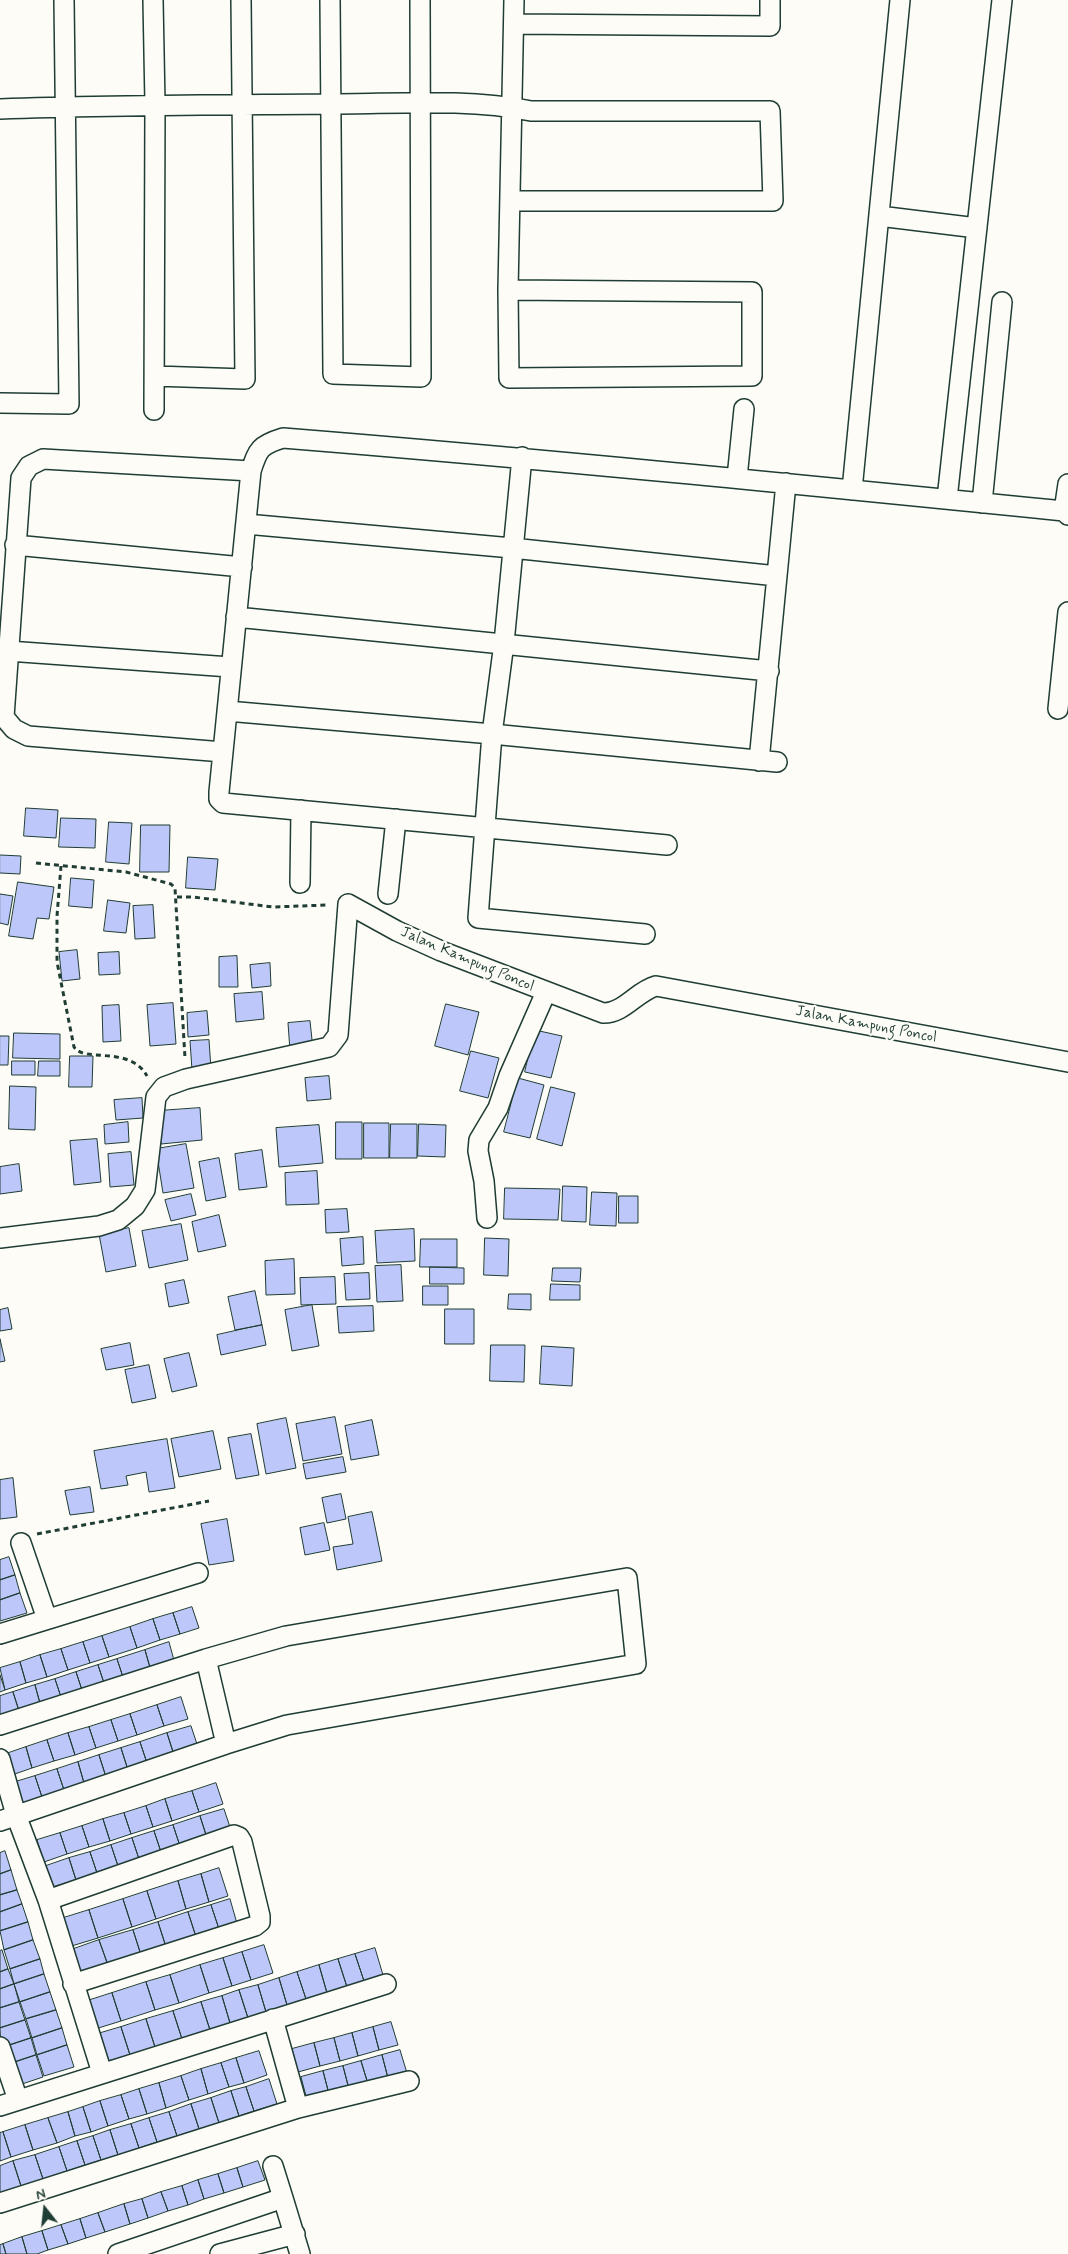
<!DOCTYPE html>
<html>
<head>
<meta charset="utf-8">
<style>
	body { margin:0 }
	#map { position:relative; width:1068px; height:2254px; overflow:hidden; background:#fdfcf7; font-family:Mynerve,sans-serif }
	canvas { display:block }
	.north { position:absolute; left:20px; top:2184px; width:50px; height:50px; -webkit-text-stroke:4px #fdfcf7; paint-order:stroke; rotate:344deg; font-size:14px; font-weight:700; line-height:20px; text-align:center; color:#1f3d34 }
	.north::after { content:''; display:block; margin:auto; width:18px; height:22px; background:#1f3d34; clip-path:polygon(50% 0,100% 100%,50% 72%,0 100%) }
</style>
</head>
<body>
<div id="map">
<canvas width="1068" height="2254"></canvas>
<div class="north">N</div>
</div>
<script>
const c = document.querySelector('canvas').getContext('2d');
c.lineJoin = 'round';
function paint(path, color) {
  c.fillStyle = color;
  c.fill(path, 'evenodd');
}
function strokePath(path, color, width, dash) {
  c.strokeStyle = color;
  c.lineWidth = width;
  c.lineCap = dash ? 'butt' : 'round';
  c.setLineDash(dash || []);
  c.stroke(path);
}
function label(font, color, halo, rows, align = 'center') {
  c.font = font + ' Mynerve,sans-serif';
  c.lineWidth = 4.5;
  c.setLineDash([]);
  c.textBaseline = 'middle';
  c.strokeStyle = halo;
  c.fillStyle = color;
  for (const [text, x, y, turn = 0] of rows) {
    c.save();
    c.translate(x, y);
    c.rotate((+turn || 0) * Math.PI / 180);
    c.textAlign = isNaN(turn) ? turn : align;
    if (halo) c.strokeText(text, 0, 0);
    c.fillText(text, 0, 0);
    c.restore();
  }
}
const building = new Path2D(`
	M26 808 58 810 56 838 24 836Z
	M61 818 96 819 95 848 59 847Z
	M109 822 132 823 129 864 106 862Z
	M141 825H170L169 872H140Z
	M0 855 21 856 20 874 0 873Z
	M188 857 218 859 215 890 186 888Z
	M71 878 94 880 92 908 69 906Z
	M18 882 54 887 49 919 37 918 33 939 9 936Z
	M0 894 13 896 8 925 0 923Z
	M108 900 130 903 126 933 104 931Z
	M153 905 155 938 135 939 133 906Z
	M77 950 80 979 62 981 59 952Z
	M119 952 120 974 99 975 98 953Z
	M237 956 238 987H219V957Z
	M270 963 271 986 252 988 250 965Z
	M262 992 264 1019 236 1022 234 994Z
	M173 1003 176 1044 150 1046 147 1005Z
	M446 1004 479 1012 468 1055 435 1046Z
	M119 1005 121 1041 103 1042 102 1006Z
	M207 1011 209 1035 188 1037 187 1013Z
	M310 1021 313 1049 290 1051 288 1023Z
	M535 1030 562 1036 551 1078 525 1072Z
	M14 1033 60 1034V1059L13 1058Z
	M0 1036H9L8 1065H0Z
	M209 1040 211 1069 192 1070 190 1041Z
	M471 1051 499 1058 488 1098 460 1091Z
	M70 1056H93L92 1087H69Z
	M12 1061H35V1075H12Z
	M39 1061H60V1076H38Z
	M329 1076 331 1099 307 1101 305 1078Z
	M518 1078 544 1085 530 1138 504 1132Z
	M10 1086 36 1087 35 1130 9 1129Z
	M551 1087 575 1093 562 1146 537 1139Z
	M142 1098 143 1118 116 1120 114 1100Z
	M200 1108 202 1140 161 1144 158 1111Z
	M128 1122 129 1142 105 1144 104 1125Z
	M336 1122H362V1159H336Z
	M364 1123H389V1158H364Z
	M391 1124H417V1158H390Z
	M419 1124 446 1125 445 1157 418 1156Z
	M319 1125 323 1163 279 1167 276 1128Z
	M97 1139 101 1182 74 1185 70 1141Z
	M186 1144 194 1188 163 1193 156 1149Z
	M262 1150 267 1187 239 1190 235 1154Z
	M131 1152 134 1185 110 1187 108 1154Z
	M219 1158 226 1197 206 1201 199 1162Z
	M19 1164 22 1191 0 1194V1167Z
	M317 1171 319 1204 286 1205 285 1173Z
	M563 1186 587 1187 586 1222 562 1221Z
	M505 1188 560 1189 558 1220 504 1219Z
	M592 1192 617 1193 616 1226 590 1225Z
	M191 1194 196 1215 171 1221 165 1200Z
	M619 1196H638V1223H619Z
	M347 1209 349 1232 326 1233 325 1210Z
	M219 1215 226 1246 198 1252 192 1222Z
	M181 1224 188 1260 149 1268 142 1231Z
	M129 1228 136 1266 106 1272 99 1234Z
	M414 1229 415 1261 377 1263 375 1231Z
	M363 1237 364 1264 342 1266 340 1239Z
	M485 1238 509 1239 508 1276 484 1275Z
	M421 1239H457V1267H420Z
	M294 1259 295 1294 266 1295 265 1261Z
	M401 1265 403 1301 377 1302 375 1266Z
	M430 1267 464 1268V1284H430Z
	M553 1268H581L580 1282 552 1281Z
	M369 1273 370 1299 346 1300 344 1274Z
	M335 1277 336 1304 301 1305 300 1278Z
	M184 1280 189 1303 169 1307 165 1284Z
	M551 1284 580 1285V1300H550Z
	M423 1286H448V1305H423Z
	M255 1291 262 1325 235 1330 228 1297Z
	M509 1294H531V1310L508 1309Z
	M312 1305 319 1346 292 1351 285 1310Z
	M373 1306 374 1331 339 1333 337 1307Z
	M8 1308 12 1329 0 1331V1310Z
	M445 1309H474V1344H445Z
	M262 1325 266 1345 221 1355 217 1335Z
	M0 1339 5 1361 0 1362Z
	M130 1343 134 1365 106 1370 101 1349Z
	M491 1345H525L524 1382 490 1381Z
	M542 1346 574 1348 572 1386 540 1384Z
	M189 1353 197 1386 172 1392 164 1359Z
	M149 1365 156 1398 132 1403 125 1370Z
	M335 1417 342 1454 303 1461 296 1424Z
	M286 1418 296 1468 266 1474 257 1424Z
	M372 1420 379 1455 351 1460 345 1426Z
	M213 1431 221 1469 179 1477 171 1439Z
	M251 1434 259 1475 236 1479 228 1438Z
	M167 1439 175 1488 149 1492 146 1472 126 1476 128 1485 101 1489 94 1451Z
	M343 1457 346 1472 306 1479 303 1464Z
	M13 1478 17 1517 0 1519V1480Z
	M90 1487 94 1512 70 1515 65 1491Z
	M341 1494 346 1519 327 1523 322 1498Z
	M372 1512 382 1561 337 1570 333 1547 353 1544 348 1517Z
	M227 1519 234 1561 209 1565 201 1524Z
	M324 1523 330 1550 305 1555 300 1528Z
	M9 1557 15 1575 0 1580V1560Z
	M15 1575 20 1593 0 1600V1580Z
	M20 1593 27 1613 0 1621V1600Z
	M192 1607 199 1628 180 1634 173 1613Z
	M173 1613 180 1634 160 1640 153 1619Z
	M153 1619 160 1640 137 1648 130 1627Z
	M130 1627 137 1648 109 1657 102 1636Z
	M102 1636 109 1657 90 1663 83 1642Z
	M83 1642 90 1663 68 1670 61 1649Z
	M169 1642 175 1664 151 1671 145 1650Z
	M61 1649 68 1670 47 1677 40 1655Z
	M145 1650 151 1671 124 1680 117 1659Z
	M40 1655 47 1677 26 1683 20 1662Z
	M117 1659 124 1680 105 1686 98 1665Z
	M20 1662 26 1683 5 1690 0 1668Z
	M98 1665 105 1686 83 1693 76 1672Z
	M76 1672 83 1693 62 1700 55 1679Z
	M0 1675 5 1690 0 1692Z
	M55 1679 62 1700 41 1707 35 1685Z
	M35 1685 41 1707 20 1714 13 1692Z
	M13 1692 20 1714 0 1720V1696Z
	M181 1697 188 1719 164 1726 157 1705Z
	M157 1705 164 1726 137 1735 130 1714Z
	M130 1714 137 1735 118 1741 111 1720Z
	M111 1720 118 1741 96 1748 89 1727Z
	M191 1726 198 1747 174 1755 167 1733Z
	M89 1727 96 1748 75 1755 68 1733Z
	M68 1733 75 1755 54 1761 47 1740Z
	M167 1733 174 1755 147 1763 140 1742Z
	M47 1740 54 1761 32 1768 26 1747Z
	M140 1742 147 1763 128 1770 121 1748Z
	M26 1747 32 1768 9 1776 3 1755Z
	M121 1748 128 1770 106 1777 99 1755Z
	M99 1755 106 1777 84 1783 78 1762Z
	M78 1762 84 1783 64 1790 57 1769Z
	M57 1769 64 1790 42 1797 35 1776Z
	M35 1776 42 1797 19 1804 12 1783Z
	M216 1783 223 1804 199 1812 192 1791Z
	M192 1791 199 1812 172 1821 165 1799Z
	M165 1799 172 1821 153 1827 146 1806Z
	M146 1806 153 1827 131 1834 124 1813Z
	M224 1809 231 1830 207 1838 200 1816Z
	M124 1813 131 1834 110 1841 103 1819Z
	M200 1816 207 1838 180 1846 173 1825Z
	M103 1819 110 1841 89 1847 82 1826Z
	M173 1825 180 1846 161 1852 154 1831Z
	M82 1826 89 1847 67 1854 60 1833Z
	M154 1831 161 1852 139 1859 132 1838Z
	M60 1833 67 1854 44 1862 37 1840Z
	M132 1838 139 1859 118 1866 111 1845Z
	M111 1845 118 1866 97 1873 90 1852Z
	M5 1851 11 1870 0 1874V1853Z
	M90 1852 97 1873 76 1880 69 1858Z
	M69 1858 76 1880 52 1887 46 1866Z
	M219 1868 228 1896 209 1902 201 1874Z
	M11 1870 17 1890 0 1895V1874Z
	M201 1874 209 1902 186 1909 178 1881Z
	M178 1881 186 1909 156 1919 147 1891Z
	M17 1890 22 1904 0 1912V1895Z
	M147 1891 156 1919 132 1927 123 1899Z
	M123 1899 132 1927 98 1938 89 1910Z
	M230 1899 238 1927 220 1932 211 1905Z
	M22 1904 28 1922 0 1931V1912Z
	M211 1905 220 1932 197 1940 188 1912Z
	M89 1910 98 1938 65 1948 57 1920Z
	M188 1912 197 1940 167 1950 158 1922Z
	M28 1922 33 1940 4 1950 0 1931Z
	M158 1922 167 1950 142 1958 133 1930Z
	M133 1930 142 1958 109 1968 99 1940Z
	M33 1940 40 1959 10 1969 4 1950Z
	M99 1940 109 1968 76 1979 68 1951Z
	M264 1945 273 1973 251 1980 242 1952Z
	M375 1948 383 1975 364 1981 355 1954Z
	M2 1950 8 1969 0 1972V1951Z
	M242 1952 251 1980 232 1986 223 1958Z
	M355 1954 364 1981 347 1987 338 1959Z
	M223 1958 232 1986 209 1993 200 1965Z
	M40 1959 44 1974 14 1984 10 1969Z
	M338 1959 347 1987 327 1993 319 1965Z
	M200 1965 209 1993 179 2003 170 1975Z
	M319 1965 327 1993 306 1999 297 1972Z
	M8 1969 14 1984 0 1989V1972Z
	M297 1972 306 1999 287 2005 279 1978Z
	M44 1974 50 1992 20 2002 14 1984Z
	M170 1975 179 2003 155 2010 146 1982Z
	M279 1978 287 2005 266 2012 258 1985Z
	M146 1982 155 2010 121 2021 112 1993Z
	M14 1984 19 2002 0 2008V1989Z
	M258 1985 266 2012 248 2018 239 1990Z
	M239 1990 248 2018 230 2023 222 1996Z
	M50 1992 56 2010 26 2019 20 2002Z
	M112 1993 121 2021 92 2030 84 2002Z
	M222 1996 230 2023 210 2030 201 2002Z
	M19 2002 25 2020 0 2028V2008Z
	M201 2002 210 2030 182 2039 173 2011Z
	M56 2010 62 2028 32 2038 26 2019Z
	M173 2011 182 2039 155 2047 146 2019Z
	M146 2019 155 2047 130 2055 121 2027Z
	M25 2020 31 2038 1 2048 0 2028Z
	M391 2022 398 2045 379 2050 373 2027Z
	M121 2027 130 2055 104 2062 94 2035Z
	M373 2027 379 2050 358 2056 352 2033Z
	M62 2028 67 2045 37 2055 32 2038Z
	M352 2033 358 2056 340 2061 334 2038Z
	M31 2038 36 2055 6 2065 1 2048Z
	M334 2038 340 2061 320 2066 314 2043Z
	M314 2043 320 2066 298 2072 292 2049Z
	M67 2045 74 2067 44 2076 37 2055Z
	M400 2050 407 2073 388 2078 382 2055Z
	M259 2051 267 2075 244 2083 236 2058Z
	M36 2055 43 2077 13 2087 6 2065Z
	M382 2055 388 2078 368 2084 361 2061Z
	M236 2058 244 2083 229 2087 221 2063Z
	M361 2061 368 2084 349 2089 343 2066Z
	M221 2063 229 2087 208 2094 201 2069Z
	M343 2066 349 2089 329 2094 323 2071Z
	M201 2069 208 2094 189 2100 181 2076Z
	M323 2071 329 2094 307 2100 301 2077Z
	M181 2076 189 2100 166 2108 159 2083Z
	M269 2079 277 2104 254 2111 246 2087Z
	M159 2083 166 2108 147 2114 139 2089Z
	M246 2087 254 2111 239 2116 231 2091Z
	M139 2089 147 2114 129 2119 121 2095Z
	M231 2091 239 2116 219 2123 211 2098Z
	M121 2095 129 2119 108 2126 100 2101Z
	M211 2098 219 2123 199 2129 191 2104Z
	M100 2101 108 2126 91 2132 83 2107Z
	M191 2104 199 2129 177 2136 169 2112Z
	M83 2107 91 2132 75 2136 68 2112Z
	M68 2112 75 2136 57 2143 48 2118Z
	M169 2112 177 2136 157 2142 149 2118Z
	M48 2118 57 2143 33 2150 25 2125Z
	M149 2118 157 2142 139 2148 131 2124Z
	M131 2124 139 2148 118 2155 110 2130Z
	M25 2125 33 2150 11 2157 3 2132Z
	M110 2130 118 2155 101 2160 93 2136Z
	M3 2132 11 2157 0 2161V2133Z
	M93 2136 101 2160 85 2165 77 2141Z
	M77 2141 85 2165 67 2171 59 2147Z
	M59 2147 67 2171 43 2179 35 2155Z
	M35 2155 43 2179 21 2186 13 2161Z
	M13 2161 21 2186 0 2193V2166Z
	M258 2161 265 2180 243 2187 237 2168Z
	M237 2168 243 2187 224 2193 218 2174Z
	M218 2174 224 2193 204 2199 198 2180Z
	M198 2180 204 2199 188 2205 182 2186Z
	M182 2186 188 2205 168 2211 161 2192Z
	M161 2192 168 2211 148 2218 142 2199Z
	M142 2199 148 2218 130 2224 124 2204Z
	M124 2204 130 2224 105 2232 98 2213Z
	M98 2213 105 2232 86 2238 80 2219Z
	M80 2219 86 2238 68 2244 61 2225Z
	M61 2225 68 2244 48 2250 42 2231Z
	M42 2231 48 2250 37 2254H27L22 2237Z
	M22 2237 27 2254H6L3 2244Z
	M3 2244 6 2254H0V2245Z`);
const path = new Path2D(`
	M36 863 126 872 171 884 175 888 185 1058
	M61 866 57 916V962L74 1047C84 1063 130 1045 147 1076
	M177 897H193L273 907 327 905
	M37 1534 209 1501`);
const street = new Path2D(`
	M153 0 155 104 154 410
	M330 0 333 374 421 377 420 0
	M514 24 770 26V0
	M0 109C110 105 220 105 330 104 396 104 466 98 531 111H770L773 201H510
	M879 216 977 228
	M508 290 752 292V376L509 378 508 290 514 0
	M155 376 245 379 241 0
	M0 403 69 404 64 0
	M522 457 504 643 492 734 478 918 645 934
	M737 478 744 409
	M852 490 900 0
	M947 499 1002 0
	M982 503 1002 302
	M1064 511 1068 484
	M246 524 512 548 777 576
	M15 545 242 567
	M236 617 769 671
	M8 651 230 667
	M1058 709 1068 612
	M227 711 492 734 777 762
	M223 752 28 736 14 729 4 717 21 478 29 466 43 459 251 471
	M759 761 786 483
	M667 845 223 803 219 799V792L251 471C258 449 260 445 283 438 544 459 804 485 1064 511L1068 515
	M300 883 301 810
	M388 894 396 819
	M487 1218 484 1181 478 1151 479 1140 498 1108 509 1076 546 992
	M0 1238 99 1226 118 1220 135 1206 145 1190 156 1097 164 1087 186 1079 329 1047 338 1035 348 904 397 931 441 951 603 1013C623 1014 637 991 656 986L1068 1062
	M21 1543 47 1619
	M0 1634 198 1573
	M206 1659 286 1636 627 1578 636 1664 287 1725 226 1744
	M0 1725 206 1659 226 1744 0 1821
	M0 1759 16 1815 48 1900 102 2073
	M48 1900 234 1835 239 1837 242 1842 260 1916V1922L255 1926 73 1984
	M273 2019 298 2108
	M0 2047 18 2100
	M0 2106 386 1984
	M283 2198 300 2254
	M0 2203 298 2108 409 2081
	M118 2254 283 2198 273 2166
	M220 2254 295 2234`);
const streetNames = [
	["Jalan Kampung Poncol",467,960,23],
	["Jalan Kampung Poncol",866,1025,11]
];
paint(building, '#bec7f9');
strokePath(building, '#1f3d34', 1);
strokePath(street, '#1f3d34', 22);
strokePath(path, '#1f3d34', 3, [5, 4]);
strokePath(street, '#fdfcf7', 19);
label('15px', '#1f3d34', '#fdfcf7', streetNames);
</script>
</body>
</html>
